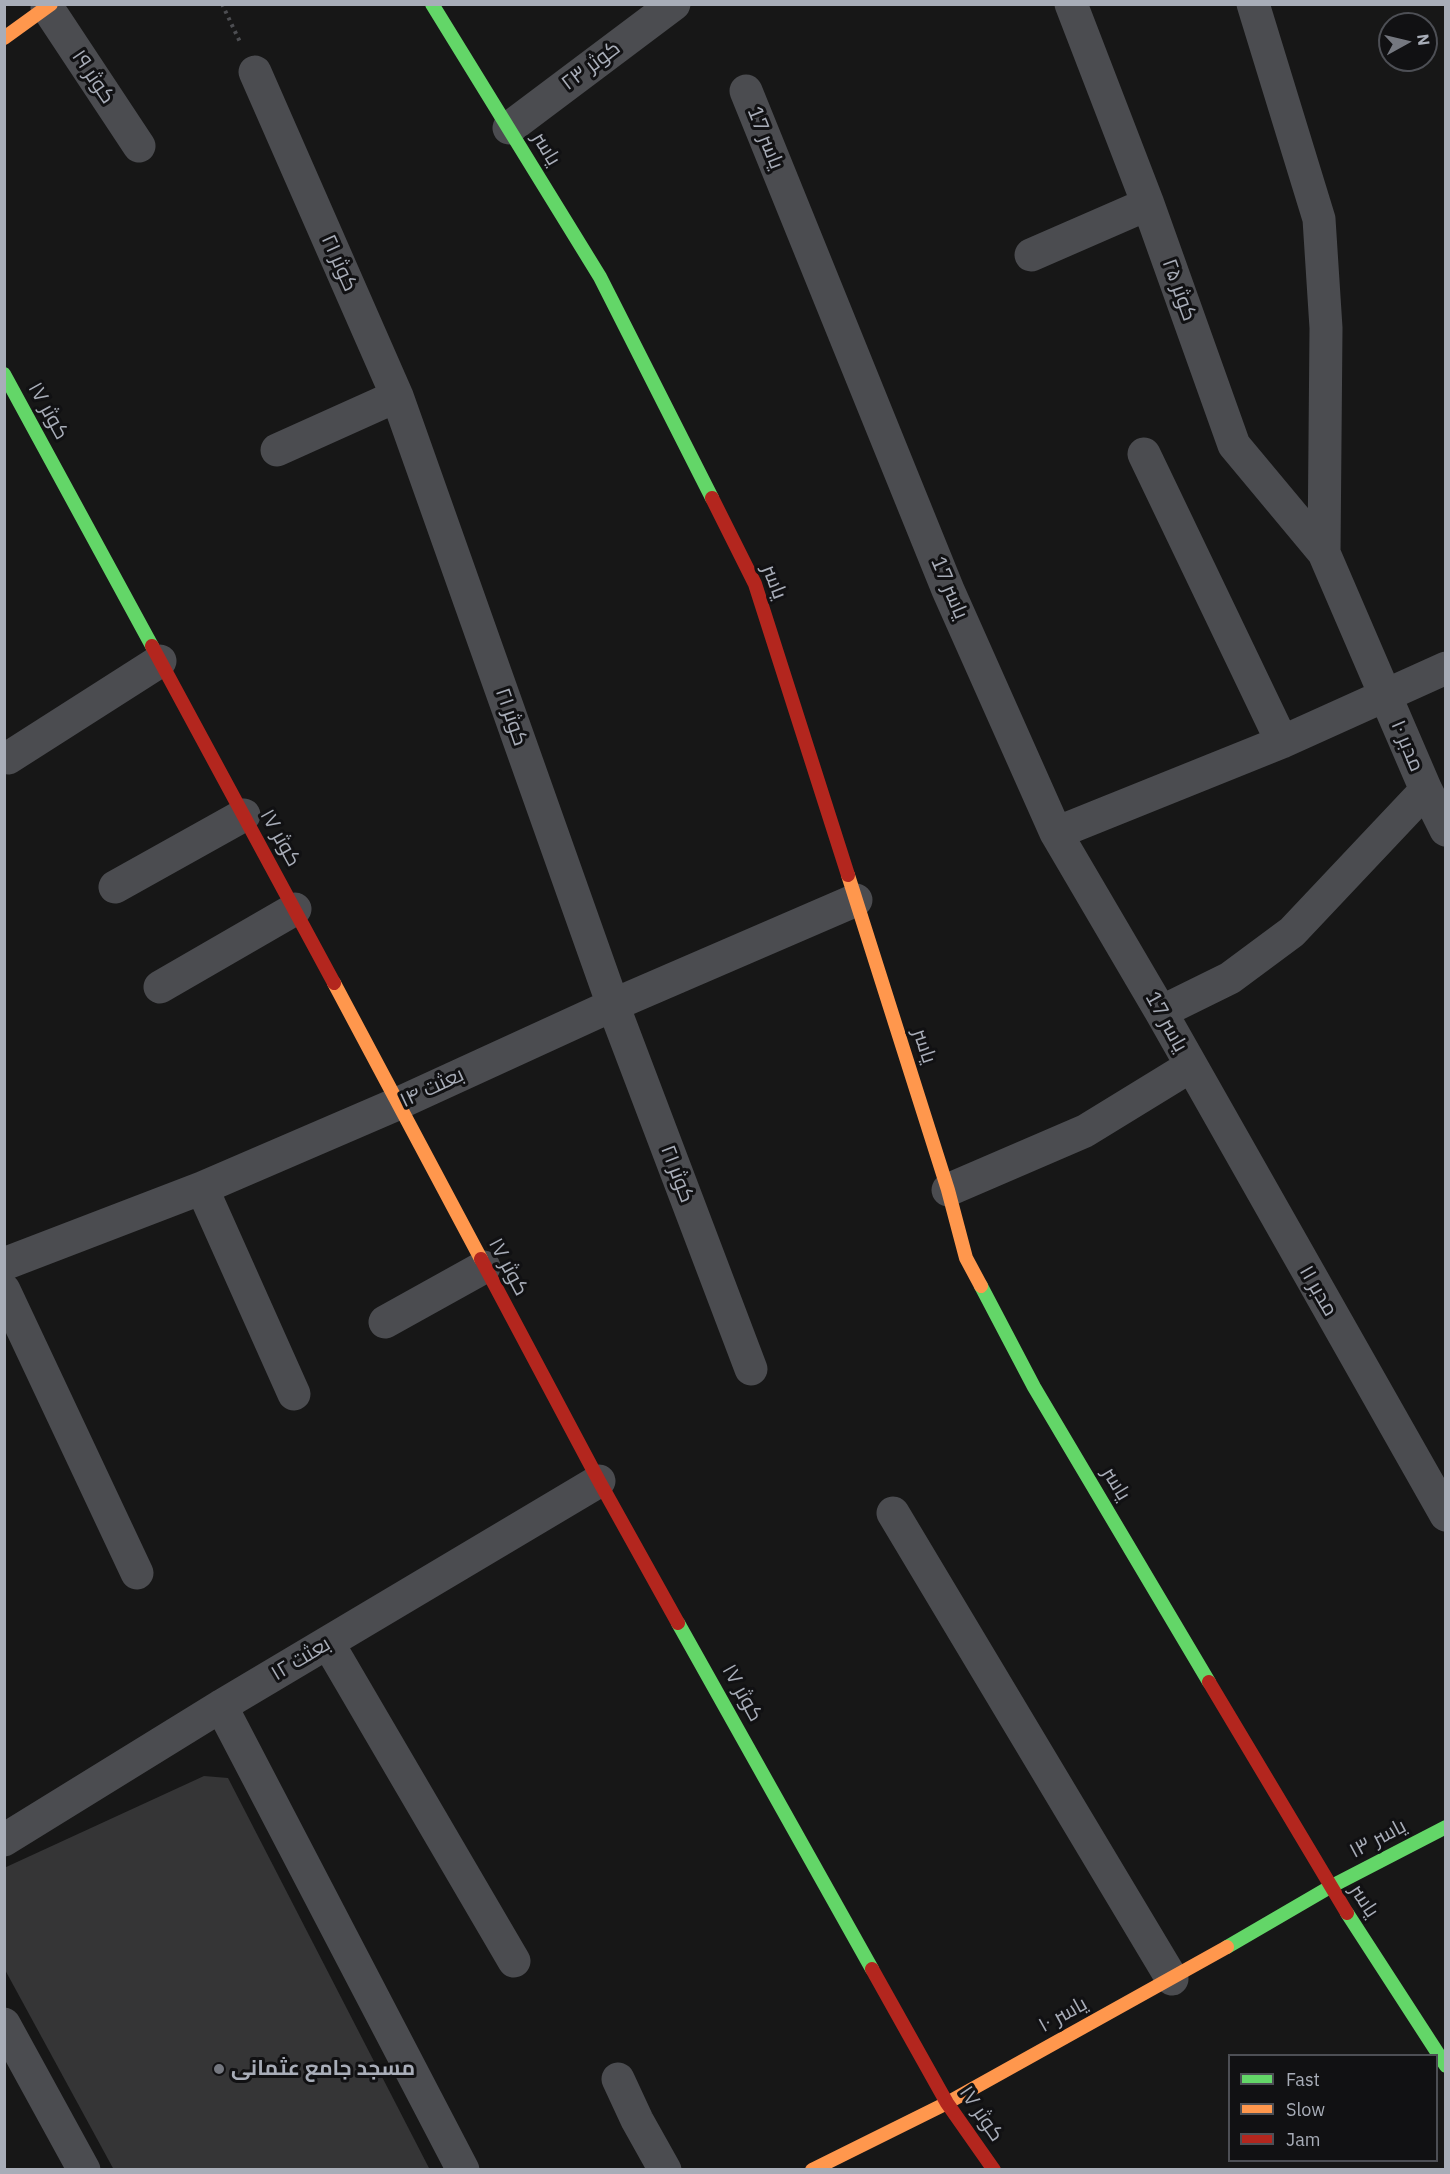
<!DOCTYPE html>
<html>
<head>
<meta charset="utf-8">
<style>
	body { margin:0 }
	#map { position:relative; width:1450px; height:2174px; overflow:hidden; background:#171717; font-family:"IBM Plex Sans",sans-serif }
	canvas { display:block }
	.frame { position:absolute; inset:0; border:6px solid #a8adb8; pointer-events:none }
	.legend { position:absolute; left:1228px; top:2054px; width:210px; height:108px; box-sizing:border-box; background:#111113; border:2px solid #4d4f55; margin:0; padding:8px 10px; list-style:none; font-size:18px; color:#a8adb8 }
	.legend li { display:flex; align-items:center; gap:12px; height:30px }
	.legend b { width:30px; border:2px solid #4d4f55 }
	.north { position:absolute; left:1378px; top:12px; width:60px; height:60px; box-sizing:border-box; background:#111113; border:2px solid #4d4f55; border-radius:50%; rotate:82deg; font-size:16px; font-weight:700; line-height:24px; text-align:center; color:#a8adb8 }
	.north::after { content:''; display:block; margin:auto; width:21px; height:27px; background:#757880; clip-path:polygon(50% 0,100% 100%,50% 72%,0 100%) }
</style>
</head>
<body>
<div id="map">
<canvas width="1450" height="2174"></canvas>
<div class="frame"></div>
<ul class="legend">
<li><b style="height:8px;background:#63d668"></b>Fast</li>
<li><b style="height:8px;background:#ff974d"></b>Slow</li>
<li><b style="height:8px;background:#b3261e"></b>Jam</li>
</ul>
<div class="north">N</div>
</div>
<script>
const c = document.querySelector('canvas').getContext('2d');
c.lineJoin = 'round';
function paint(path, color) {
  c.fillStyle = color;
  c.fill(path, 'evenodd');
}
function strokePath(path, color, width, dash) {
  c.strokeStyle = color;
  c.lineWidth = width;
  c.lineCap = dash ? 'butt' : 'round';
  c.setLineDash(dash || []);
  c.stroke(path);
}
function label(font, color, halo, rows, align = 'center') {
  c.font = font + ' "IBM Plex Sans",Cairo,sans-serif';
  c.lineWidth = 6;
  c.setLineDash([]);
  c.textBaseline = 'middle';
  c.strokeStyle = halo;
  c.fillStyle = color;
  for (const [text, x, y, turn = 0] of rows) {
    c.save();
    c.translate(x, y);
    c.rotate((+turn || 0) * Math.PI / 180);
    c.textAlign = isNaN(turn) ? turn : align;
    if (halo) c.strokeText(text, 0, 0);
    c.fillText(text, 0, 0);
    c.restore();
  }
}
const building = new Path2D(`
	M204 1776 228 1778 430 2170H114L4 1968V1868Z`);
const path = new Path2D(`
	M222 4 240 42`);
const street = new Path2D(`
	M1071 4 1148 204 1234 445 1324 553
	M1253 4 1319 219 1326 328 1324 553 1426 790 1446 830
	M47 7 139 146
	M255 72 397 396 613 1005 751 1369
	M746 91 948 590 1056 833 1161 1012 1446 1515
	M509 128 674 4
	M1031 255 1148 204
	M277 450 397 396
	M1144 454 1282 742
	M8 758 160 661
	M1056 833 1282 742 1446 668
	M115 887 244 815
	M160 987 295 909
	M1161 1012 1230 978 1292 932 1426 790
	M202 1188 294 1394
	M948 1190 1085 1131 1191 1066
	M4 1264 202 1188 397 1104 613 1005 856 900
	M4 1290 137 1573
	M385 1322 484 1267
	M893 1513 1172 1979
	M328 1643 514 1961
	M221 1706 463 2170
	M4 1840 221 1706 599 1481
	M4 2024 84 2170
	M618 2079 637 2120 665 2170`);
const fast = new Path2D(`
	M432 4 600 277 712 498
	M4 374 152 646
	M981 1286 1034 1387 1209 1682
	M678 1623 872 1969
	M1347 1913 1446 2066
	M1227 1947 1330 1887 1446 1827`);
const slow = new Path2D(`
	M4 38 51 4
	M848 875 948 1190 966 1258 981 1286
	M334 983 481 1259
	M812 2170 947 2103 1227 1947`);
const jam = new Path2D(`
	M712 498 755 584 848 875
	M152 646 334 983
	M481 1259 599 1481 678 1623
	M1209 1682 1347 1913
	M872 1969 947 2103 994 2170`);
const markers = [
	[219,2069,6,"#757880"]
];
const streetNames = [
	["کوثر ۲۳",591,66,-37],
	["کوثر ۱۹",93,77,56],
	["یاسر 17",765,138,68],
	["یاسر",546,149,59],
	["کوثر ۲۱",339,263,66],
	["کوثر ۲۵",1179,290,70],
	["کوثر ۱۷",48,411,61],
	["یاسر",774,582,69],
	["یاسر 17",949,588,67],
	["کوثر ۲۱",511,717,71],
	["مدبر ۱۰",1407,746,67],
	["کوثر ۱۷",280,838,61],
	["یاسر 17",1166,1022,61],
	["یاسر",924,1046,72],
	["بعثت ۱۴",432,1088,-25],
	["کوثر ۲۱",677,1174,69],
	["کوثر ۱۷",508,1267,62],
	["مدبر ۱۱",1318,1291,60],
	["یاسر",1116,1484,59],
	["بعثت ۱۲",301,1659,-31],
	["کوثر ۱۷",742,1693,61],
	["یاسر ۱۳",1378,1839,-28],
	["یاسر",1364,1901,57],
	["یاسر ۱۰",1063,2015,-29],
	["کوثر ۱۷",981,2114,56]
];
const poiNames = [
	["مسجد جامع عثمانی",231,2069]
];
paint(building, '#353536');
strokePath(path, '#4d4e52', 4, [3, 4.5]);
strokePath(street, '#4b4c50', 33);
strokePath(fast, '#63d668', 14);
strokePath(slow, '#ff974d', 14);
strokePath(jam, '#b3261e', 14);
for (const [x, y, r, color] of markers) {
  const dot = new Path2D();
  dot.arc(x, y, r, 0, 2 * Math.PI);
  c.fillStyle = color;
  c.fill(dot);
  strokePath(dot, '#111113', 2);
}
label('21px', '#a8adb8', '#111113', streetNames);
label('bold 21px', '#a8adb8', '#111113', poiNames, 'left');
</script>
</body>
</html>
